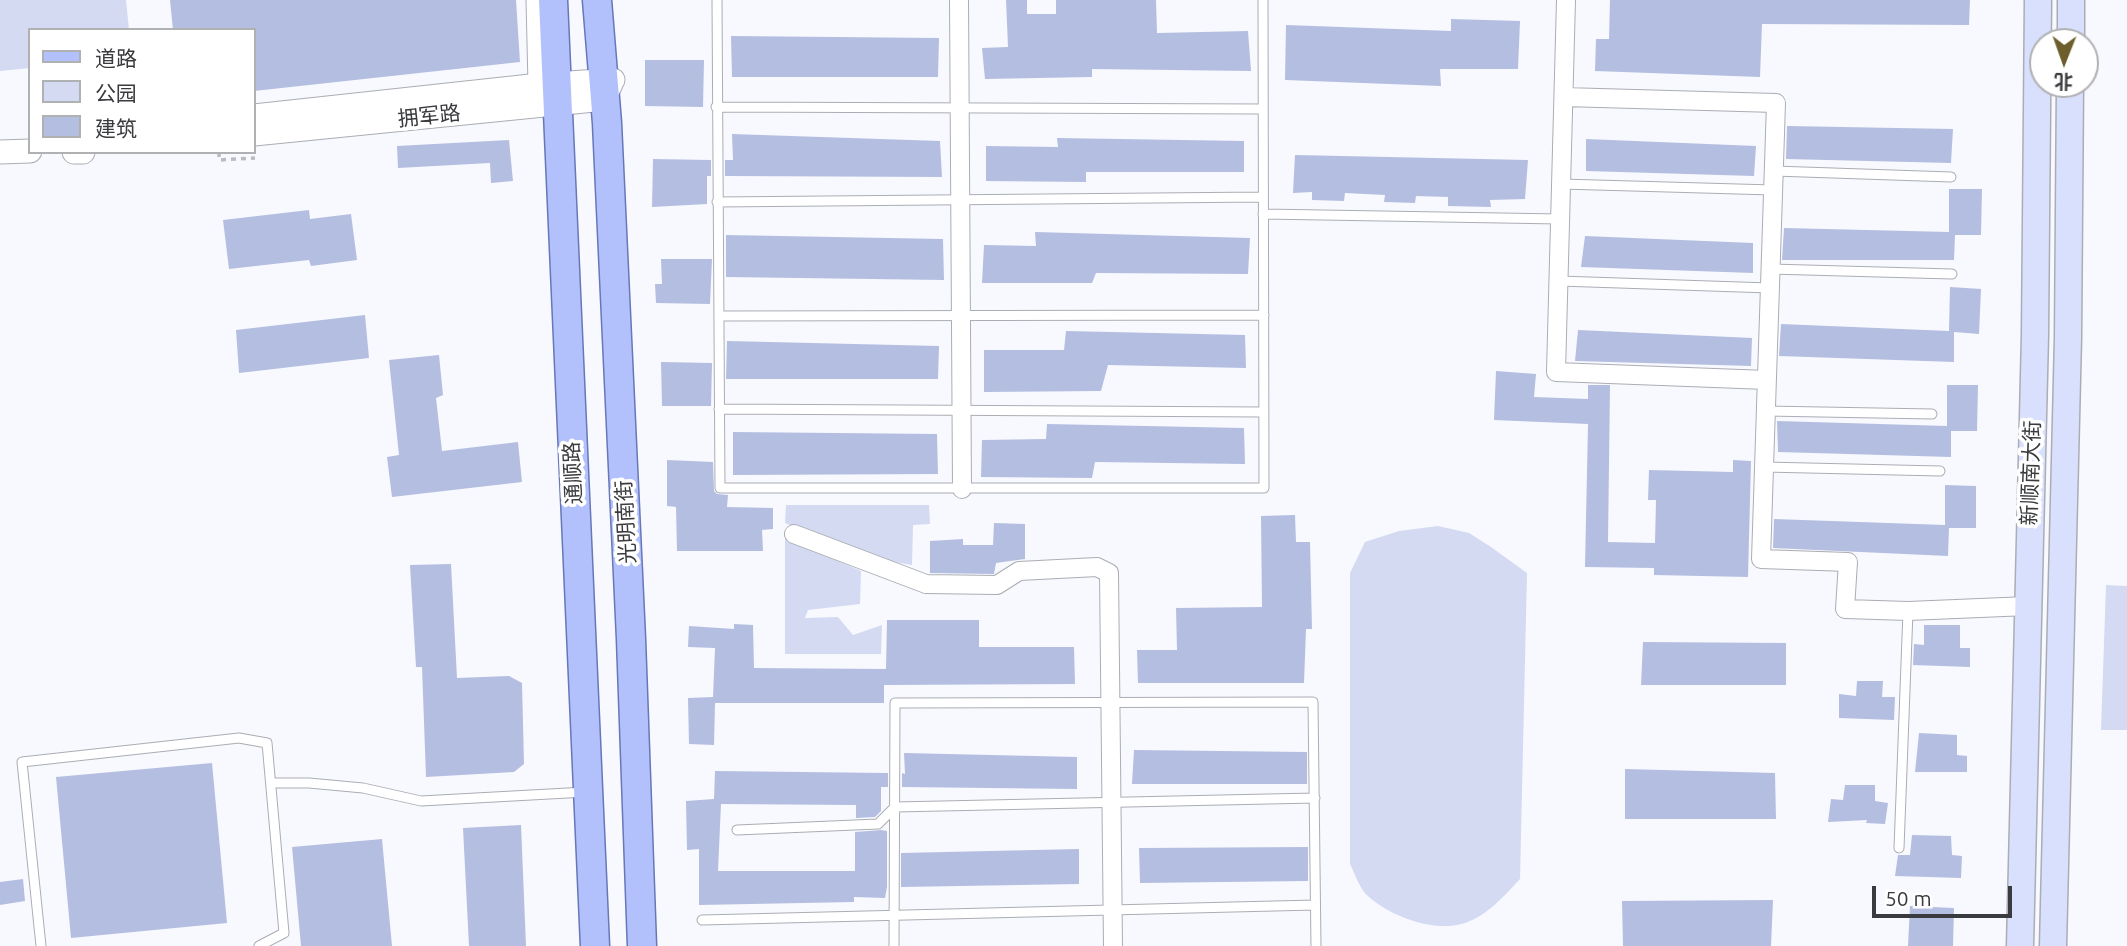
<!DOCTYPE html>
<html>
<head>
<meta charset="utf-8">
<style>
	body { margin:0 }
	#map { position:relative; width:2127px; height:946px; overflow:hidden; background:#f8f9fe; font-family:Ubuntu,"Noto Sans SC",sans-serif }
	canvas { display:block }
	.legend { position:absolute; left:28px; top:28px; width:228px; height:126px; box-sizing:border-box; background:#fff; border:2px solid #b0b1b2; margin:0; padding:9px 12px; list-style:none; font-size:21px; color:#3a3b3e }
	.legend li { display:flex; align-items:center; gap:14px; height:35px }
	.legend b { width:35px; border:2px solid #b0b1b2 }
	.north { position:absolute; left:2029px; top:28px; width:70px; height:70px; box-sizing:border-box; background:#fff; border:2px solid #b0b1b2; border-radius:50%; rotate:181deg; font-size:19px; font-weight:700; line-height:28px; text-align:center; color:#3a3b3e }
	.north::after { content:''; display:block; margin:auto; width:24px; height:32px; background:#6e5e2b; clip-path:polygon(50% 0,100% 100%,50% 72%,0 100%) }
	.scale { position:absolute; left:1872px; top:886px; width:140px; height:32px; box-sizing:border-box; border:4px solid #3a3b3e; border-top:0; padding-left:9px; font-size:21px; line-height:24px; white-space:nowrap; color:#3a3b3e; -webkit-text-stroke:5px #fff; paint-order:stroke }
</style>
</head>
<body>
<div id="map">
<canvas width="2127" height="946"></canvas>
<ul class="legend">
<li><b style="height:9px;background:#b2c1fc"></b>道路</li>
<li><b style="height:19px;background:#d3daf2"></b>公园</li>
<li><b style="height:19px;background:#b4bee0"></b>建筑</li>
</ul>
<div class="north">北</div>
<div class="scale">50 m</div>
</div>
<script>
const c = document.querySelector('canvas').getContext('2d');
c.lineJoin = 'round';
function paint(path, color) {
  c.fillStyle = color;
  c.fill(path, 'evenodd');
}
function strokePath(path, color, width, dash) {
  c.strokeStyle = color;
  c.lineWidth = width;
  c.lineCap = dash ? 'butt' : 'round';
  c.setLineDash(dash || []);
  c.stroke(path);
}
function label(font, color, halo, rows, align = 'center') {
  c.font = font + ' Ubuntu,"Noto Sans SC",sans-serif';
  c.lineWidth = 7;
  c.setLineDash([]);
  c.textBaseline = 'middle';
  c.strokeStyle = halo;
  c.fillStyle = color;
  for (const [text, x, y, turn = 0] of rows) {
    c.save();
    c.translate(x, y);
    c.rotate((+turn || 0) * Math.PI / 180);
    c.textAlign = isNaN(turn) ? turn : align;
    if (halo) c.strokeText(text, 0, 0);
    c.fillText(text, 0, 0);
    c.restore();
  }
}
const green = new Path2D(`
	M0 0H126L129 30H30V68L0 71Z
	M786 505H929L930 524 913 525 912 565 871 558 785 523Z
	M1438 526 1469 533 1491 547 1527 573 1520 879C1504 896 1488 915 1465 923 1435 933 1392 917 1369 897 1360 890 1355 874 1350 864V573L1365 542 1399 531Z
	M785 538 861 571 860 604 808 610 805 618 838 617 853 635 882 625 881 654H785Z
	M2106 585 2127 586V730H2101Z`);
const building = new Path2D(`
	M170 0H516L520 62 254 91V30H173Z
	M1006 0H1027V14H1056V0H1156L1157 33 1248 31 1251 71 1092 69V77L985 79 982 48 1008 47Z
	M1610 0H1970L1969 25 1762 24 1760 77 1595 71 1596 39H1609Z
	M1451 19 1520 21 1518 69H1440L1441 86 1285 80 1286 25 1451 31Z
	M731 36 939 38 938 77H732Z
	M645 60H704L703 107 645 106Z
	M1787 126 1953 129 1951 163 1786 159Z
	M732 134 940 141 942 177 725 176V160H733Z
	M1057 138 1244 141V172H1086V182L986 181V146L1058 147Z
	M1586 139 1756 146 1754 176 1586 171Z
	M509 140 513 181 491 183 490 163 398 168 397 146Z
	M1295 155 1528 160 1525 199 1490 200 1491 207 1448 206V197L1416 196 1415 203 1384 202 1385 195 1345 193 1344 201 1312 200V192L1293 193Z
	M653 159 711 160V176H707V204L652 207Z
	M1949 189H1982L1981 235H1955L1954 260H1782L1784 228 1949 232Z
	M309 210 310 219 351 214 357 260 311 266 309 260 229 269 223 220Z
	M1035 232 1250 238 1248 274 1096 273 1092 283H982L984 245 1036 246Z
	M726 235 943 239 944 280 726 277Z
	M1585 236 1753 243V273L1581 267Z
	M661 259H712L710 304 656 303 655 284H662Z
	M1950 287 1981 289 1979 334 1954 332V362L1779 356 1781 324 1949 331Z
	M365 315 369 358 239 373 236 330Z
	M1578 330 1752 338 1751 366 1575 361Z
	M1066 331 1245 335 1246 368 1108 365 1101 391 984 392V350H1064Z
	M727 341 939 346 938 379H726Z
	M439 355 443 395 436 398 442 451 518 442 522 482 392 497 387 457 399 455 389 360Z
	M661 362 712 363 711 406H662Z
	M1496 371 1536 374 1534 397 1588 399V385H1610L1608 542 1655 543 1656 500H1648L1649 470 1733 472V460L1751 461 1748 577 1654 575V568L1585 567 1588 424 1494 420Z
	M1947 385H1978L1977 431H1951V457L1778 452 1777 421 1947 426Z
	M1047 424 1244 428 1245 464 1095 462 1092 478 981 477 982 440 1046 439Z
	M733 432 937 434 938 474 733 475Z
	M667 460 713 462 714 491 717 494 728 495 727 507 773 508V529L762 530 763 551H677L676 507 667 506Z
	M1945 485 1976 486V528H1949L1948 556 1773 548 1774 519 1945 525Z
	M1295 515 1296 542H1310L1312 629H1306L1304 683H1138L1137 650H1177L1176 608 1262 607 1261 516Z
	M994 523 1025 524V559L996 563 994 574 930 573V541L963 539V545H993Z
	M451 564 457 678 509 676 522 683 524 764 514 772 426 777 422 667H416L410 565Z
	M887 620H979V647H1074L1075 684 884 685V703H715L714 745 689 744 688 698 713 697 715 648 688 647 689 626 734 629V624L753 625 754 668 886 669Z
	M1924 625H1960V648H1970V667L1913 665 1914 644 1924 645Z
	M1643 642 1786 643V685H1641Z
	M1857 681H1883L1882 697H1895L1894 720 1839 718V694L1856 696Z
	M1919 733 1957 735V755L1967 756V772H1915Z
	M1134 750 1307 752V784H1132Z
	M904 753 1077 757V789L902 787V773L905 774Z
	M212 763 227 923 71 938 56 777Z
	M1625 769 1775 773 1776 819H1625Z
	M715 771 888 773V787H881V811L875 817 856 818V805L721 804 718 871H855V832L881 830 887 831V887L885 898 854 897V902L699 905V849L687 850 686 801 714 799Z
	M1845 785H1875V801L1888 803 1885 824 1866 823 1867 820 1828 822 1831 799 1843 800Z
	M521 825 526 946H469L463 828Z
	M1912 835 1951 836 1952 855 1962 856 1961 878 1895 876 1898 855H1910Z
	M382 839 392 946H301L292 847Z
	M1308 847V881L1140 883 1139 848Z
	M1079 849V884L901 887V853Z
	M23 879 25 901 0 905V882Z
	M1773 900 1771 946H1623L1622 901Z
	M1910 906 1954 908 1953 946H1908Z`);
const path = new Path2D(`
	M219 152V160L255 158`);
const service = new Path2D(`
	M717 0 720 488H1264L1263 0
	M716 107 1263 109
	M1774 171 1951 177
	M1561 184 1773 190
	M717 202 1263 197
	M1263 214 1560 219
	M1770 269 1952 274
	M1559 281 1770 288
	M719 316 1264 315
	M719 409 1264 412
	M1766 411 1932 414
	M1764 467 1940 471
	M272 783H309L363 788 421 801 586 792
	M737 830 878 824 895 807 1315 798
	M1899 848 1908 611
	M702 920 1315 905
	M41 946 22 762 239 738 267 743 284 933 259 946
	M894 946 895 703 1313 702 1316 946`);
const minor = new Path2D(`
	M959 0 962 489
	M1566 0 1556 372 1767 380
	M1564 97 1776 103 1761 559 1848 562 1845 609 1908 611 2028 606
	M794 534 926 584 997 585 1019 571 1097 567 1109 573 1113 946`);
const tertiary = new Path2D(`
	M538 0 540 85 549 95
	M254 116 540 85 613 80
	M254 134 604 99 611 84
	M0 152 30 151
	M74 152H83`);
const secondary = new Path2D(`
	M2071 42V0
	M2020 946 2035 335 2038 0
	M2053 946 2068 338 2070 84`);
const primary = new Path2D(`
	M553 0 595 946
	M597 0 607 123 631 639 642 946`);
const streetNames = [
	["拥军路",429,116,-6],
	["通顺路",573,473,-93],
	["新顺南大街",2031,473,-88],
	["光明南街",626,522,-93]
];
paint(green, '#d3daf2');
paint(building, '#b4bee0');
strokePath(service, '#aaadb3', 11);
strokePath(minor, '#aaadb3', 20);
strokePath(tertiary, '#aaadb3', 25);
strokePath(secondary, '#aaadb3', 29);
strokePath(primary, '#6777b8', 31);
strokePath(path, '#babbbf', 3.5, [5, 5]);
strokePath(service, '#fff', 9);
strokePath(minor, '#fff', 18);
strokePath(tertiary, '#fff', 23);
strokePath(secondary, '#d9e0fe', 26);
strokePath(primary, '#b2c1fc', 28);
label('21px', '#3a3b3e', '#fff', streetNames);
</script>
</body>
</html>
